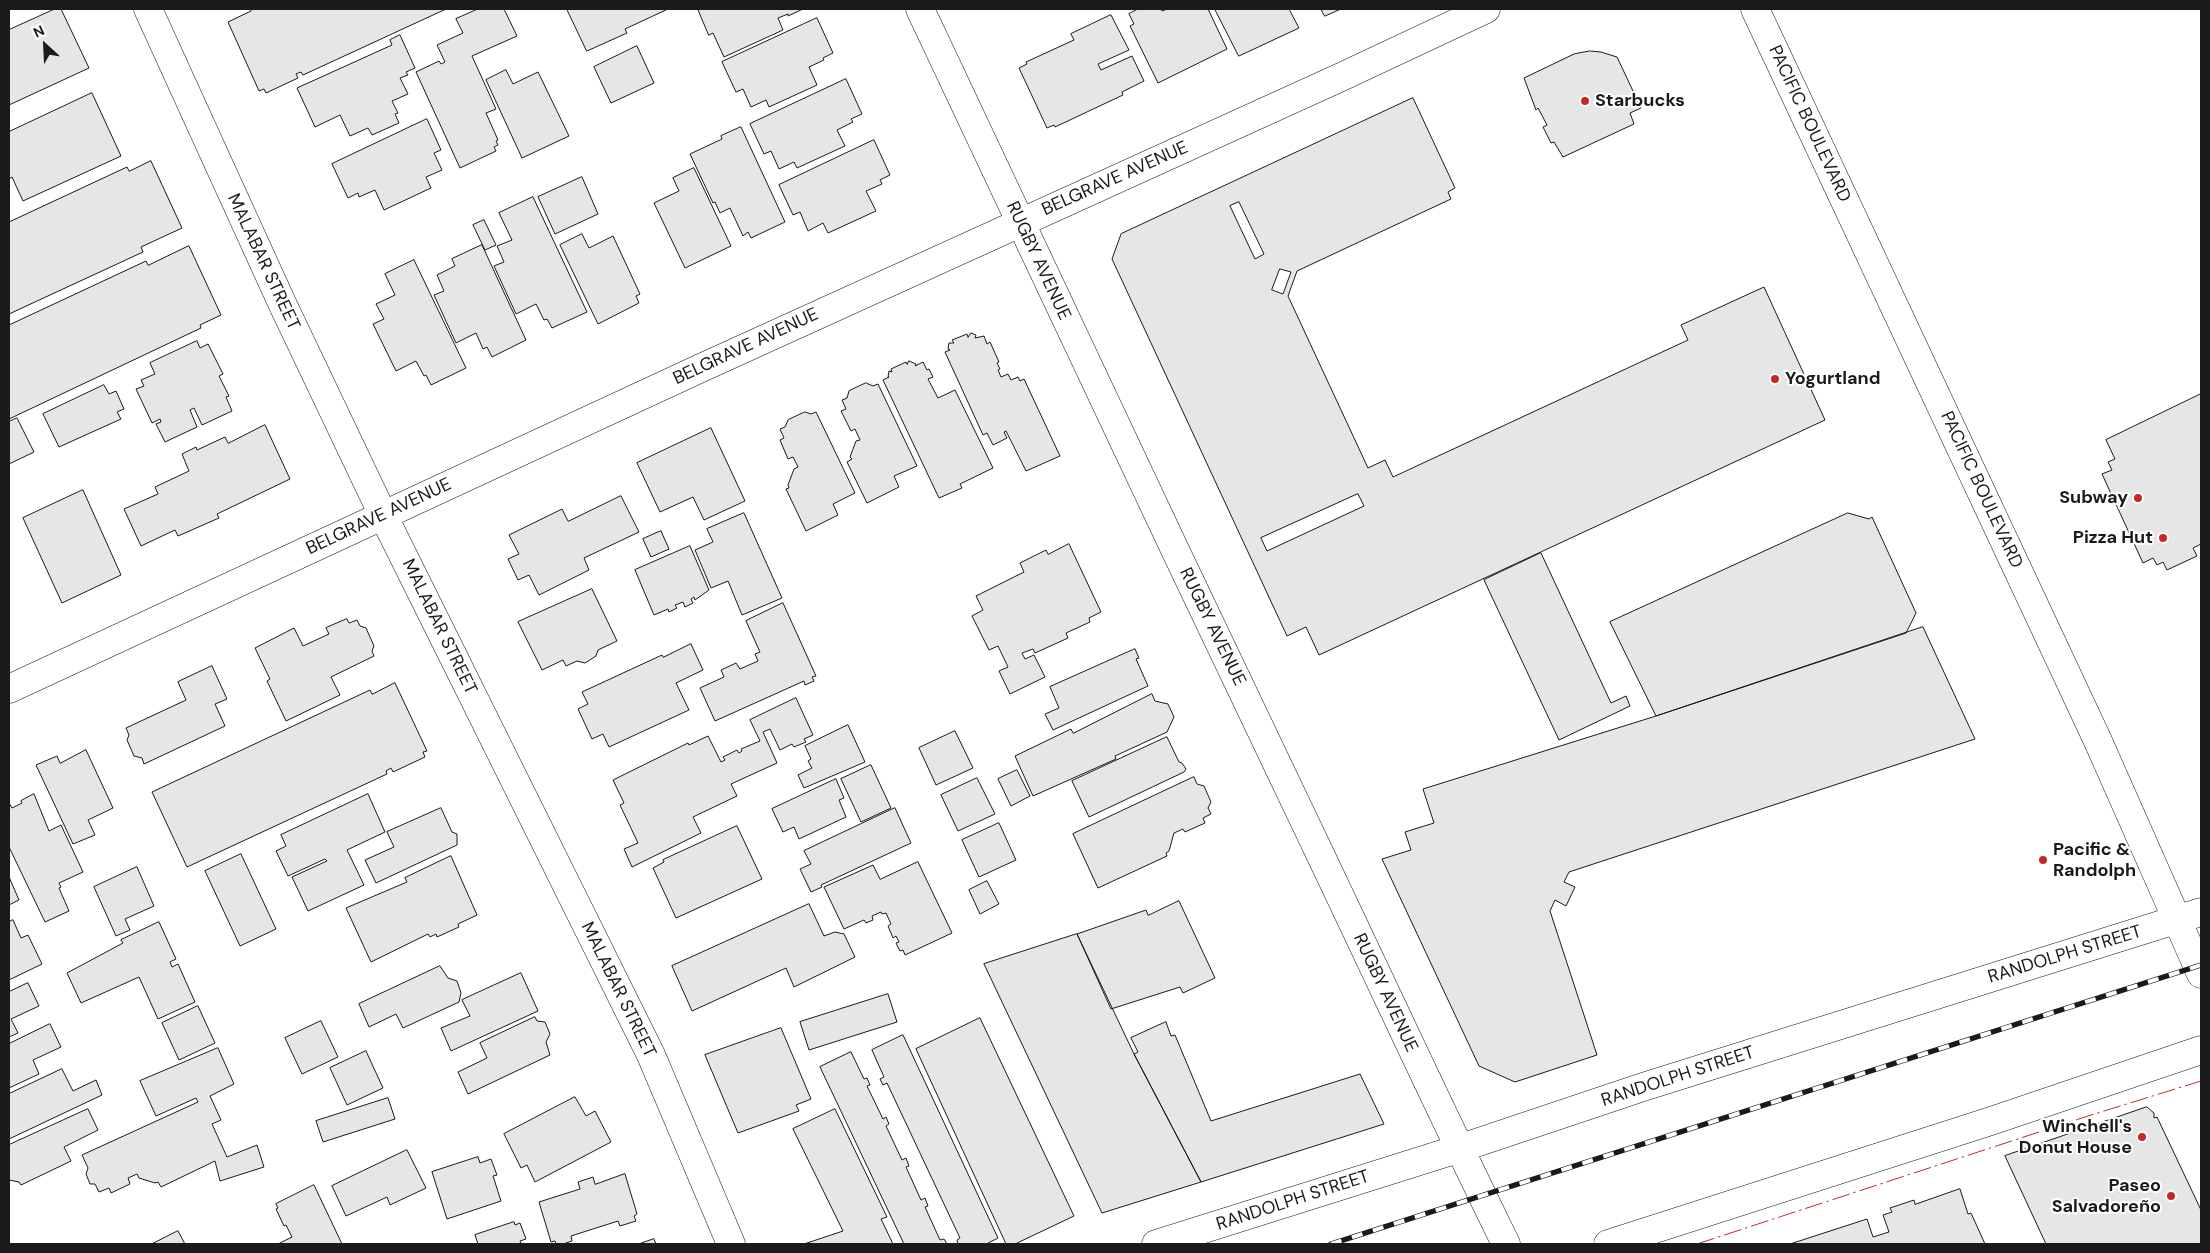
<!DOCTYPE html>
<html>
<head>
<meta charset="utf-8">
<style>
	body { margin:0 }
	#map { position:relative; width:2210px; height:1253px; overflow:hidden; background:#fff; font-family:"DM Sans",sans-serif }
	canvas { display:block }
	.frame { position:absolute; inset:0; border:10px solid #1a1a1a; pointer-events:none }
	.north { position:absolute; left:20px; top:20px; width:50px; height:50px; -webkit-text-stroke:4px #fff; paint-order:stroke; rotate:335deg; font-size:14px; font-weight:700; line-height:20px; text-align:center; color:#1a1a1a }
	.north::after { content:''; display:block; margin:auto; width:18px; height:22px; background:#1a1a1a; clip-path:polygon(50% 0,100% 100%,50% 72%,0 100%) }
</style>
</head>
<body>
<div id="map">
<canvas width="2210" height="1253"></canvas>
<div class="frame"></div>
<div class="north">N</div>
</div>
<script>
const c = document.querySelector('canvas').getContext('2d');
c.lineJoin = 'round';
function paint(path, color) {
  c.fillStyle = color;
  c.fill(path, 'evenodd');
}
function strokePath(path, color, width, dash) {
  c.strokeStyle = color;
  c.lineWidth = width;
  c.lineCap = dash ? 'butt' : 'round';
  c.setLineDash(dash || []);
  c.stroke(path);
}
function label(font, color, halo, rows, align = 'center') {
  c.font = font + ' "DM Sans",sans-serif';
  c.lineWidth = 4;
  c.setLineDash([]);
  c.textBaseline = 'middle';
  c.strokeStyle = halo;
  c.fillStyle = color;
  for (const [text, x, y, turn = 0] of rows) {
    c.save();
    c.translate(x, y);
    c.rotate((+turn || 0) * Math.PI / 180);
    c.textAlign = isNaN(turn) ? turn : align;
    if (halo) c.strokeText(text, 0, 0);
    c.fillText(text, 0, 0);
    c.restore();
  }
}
const building = new Path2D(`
	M55 9H61L89 68 9 105V30Z
	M250 9H446L303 75 301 72 296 74 298 78 266 93 264 89 259 91 228 22 251 11Z
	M478 9H504L517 36 472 56 496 109 486 113 498 140 496 141 498 145 494 147 496 151 460 168 416 72 439 61 441 64 445 62 437 45 463 33 456 19Z
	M567 9H668L625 29 627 33 587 51Z
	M698 9H803L788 16V14L778 18 783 30 724 57 713 33 709 35Z
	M1138 9H1161L1162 11 1167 9H1208L1227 49 1158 83 1130 26 1134 24 1129 14Z
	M1215 9H1289L1299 28 1239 56Z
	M1321 9H1341L1325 16Z
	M1111 15 1129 50 1098 64 1101 70 1132 56 1144 81 1122 92 1123 95 1055 127 1054 125 1047 128 1019 68 1027 64 1026 62 1074 40 1071 34Z
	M817 18 833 53 823 58 824 60 809 67 817 85 769 107 766 100 751 107 743 89 736 92 722 62Z
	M400 35 415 68 406 72 408 75 400 78 408 94 392 101 398 113 395 114 399 123 372 135 368 128 350 136 340 115 315 127 297 88 392 45 390 40Z
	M637 46 654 83 611 103 594 67Z
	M1590 51 1601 52 1617 57 1641 108 1630 113 1634 124 1563 157 1554 142 1551 143 1543 127 1547 125 1538 108 1536 110 1524 78 1574 54Z
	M506 70 513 84 538 72 569 136 522 158 486 80Z
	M846 79 862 114 851 119 853 122 837 130 845 146 797 168 794 162 779 169 771 151 764 154 750 124Z
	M92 93 121 156 23 201 12 177 9 179V132Z
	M1413 98 1455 188 1448 192 1451 199 1297 271 1288 296 1368 468 1385 460 1393 477 1688 340 1681 325 1764 287 1825 420 1319 655 1306 627 1287 636 1112 259 1121 234ZM1239 202 1264 254 1255 259 1230 206ZM1280 269 1291 272 1283 294 1272 290ZM1358 494 1364 506 1267 551 1261 538Z
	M427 119 441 150 434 153 442 170 426 177 431 188 384 210 375 190 359 197 358 193 348 198 332 164Z
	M741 127 785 222 751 238 748 232 743 236 730 208 720 213 715 202 713 203 690 154 722 139 721 136Z
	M874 140 890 175 880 180 882 184 866 191 876 211 828 233 823 223 808 231 800 212 793 215 779 185Z
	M151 161 182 228 141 247 143 252 9 314V222L127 167 129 171Z
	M694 168 731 246 685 268 654 203 679 191 673 178Z
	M582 177 598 214 555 234 538 197Z
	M533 197 587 312 552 328 547 319 544 320 536 304 516 314 494 266 504 262 497 246 512 240 499 213Z
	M484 220 496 245 485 250 473 225Z
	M582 234 589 248 613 236 640 294 636 296 639 303 598 324 560 245Z
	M482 245 526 340 492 357 487 347 483 349 476 333 456 343 434 295 444 291 437 275 455 266 452 259Z
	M189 246 221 315 200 325 201 328 9 419V325L146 261 148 265Z
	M414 260 466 368 431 385 426 375 424 376 416 361 396 371 373 324 384 319 376 304 395 295 385 274Z
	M971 333 976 335 975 338 984 336 987 344 990 342 999 362 997 363 1000 369 998 370 1001 377 1008 374 1011 380 1018 377 1020 381 1024 379 1060 456 1026 471 1006 431 1004 432 1007 438 993 445 987 433 983 435 945 352 950 350 948 349 949 343H954L952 340 967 334 968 337Z
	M197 341 200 348 208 344 223 374 219 376 229 396 226 397 232 411 202 425 194 408 190 410 197 427 165 442 156 424 161 422 160 419 152 423 136 389 144 386 141 380 155 374 150 363Z
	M909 361 916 364 915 366 923 362 927 370 929 369 933 377 928 379 938 398 955 390 993 468 960 484 962 488 939 498 883 380 889 377H888L889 371 892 372 891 369 906 362 907 364Z
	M866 383 873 386 878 384 917 466 894 476 899 487 867 503 847 462 852 459 850 457 856 441 860 440 855 429 851 431 841 411 846 409 842 400 847 398 849 391Z
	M104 385 109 394 116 391 124 409 117 412 121 419 59 447 43 414Z
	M2201 394V544L2193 548 2197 556 2167 570 2163 562 2157 565 2153 558 2143 563 2102 474 2112 470 2108 462 2115 459 2106 440Z
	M805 412 811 414 816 412 855 493 833 504 838 515 806 531 786 489 789 488 788 485 794 469 798 467 793 457 788 459 780 440 784 438 780 429 785 427 788 420Z
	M17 418 34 452 9 464V422Z
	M265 425 290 479 217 514 219 518 178 536 175 530 141 546 124 509 158 494 155 487 189 471 182 454 196 447 197 450 225 437 228 443Z
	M711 428 745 501 704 520 693 497 660 512 637 463Z
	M83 490 121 575 62 603 23 518Z
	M621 496 639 532 584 558 589 570 539 595 529 575 518 580 508 559 519 554 509 535 562 509 568 521Z
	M744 513 782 598 742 615 728 581 711 588 695 550 713 542 707 529Z
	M1848 513 1869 519 1872 517 1916 613 1906 633 1656 716 1610 622Z
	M661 531 669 549 651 557 643 539Z
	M1069 544 1101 612 1089 618 1090 622 1066 633 1068 638 1035 653 1033 649 1022 653 1025 659 1034 655 1045 677 1010 694 999 671 1008 667 998 646 989 650 972 616 983 610 976 596 1024 572 1020 563 1046 550 1048 554Z
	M690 546 709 590 695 600 694 597 691 599 693 603 685 607 683 602 675 605 677 608 669 612 668 609 654 615 635 570Z
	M1541 553 1611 703 1626 696 1630 706 1559 740 1484 580Z
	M592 589 617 641 598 650 596 656 585 663 577 661 566 666 563 660 542 670 518 622Z
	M783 603 816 676 812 677 814 681 805 685 804 681 715 721 700 688 724 677 721 670 736 663 740 669 758 661 755 654 760 652 746 621Z
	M347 619 349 623 357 620 360 626 366 628 374 646 372 651 374 656 331 677 340 695 286 721 267 681 270 679 255 648 294 628 303 646 329 634 326 628Z
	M1923 627 1975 739 1569 872 1564 882 1575 887 1566 906 1555 900 1550 911 1597 1055 1515 1082 1479 1066 1382 859 1411 850 1405 832 1434 823 1423 789 1656 716Z
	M691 644 703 670 676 683 689 710 609 747 603 734 592 739 578 709 588 704 582 692 662 655 663 657Z
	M1135 649 1139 658 1136 659 1148 686 1053 730 1045 714 1059 708 1050 687Z
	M212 666 227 699 215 704 225 726 144 764 142 758 134 756 127 740 129 735 126 728 186 700 178 682Z
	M395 683 427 751 423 752 425 757 393 772 391 768 386 771 387 774 187 867 152 792 370 690 372 694Z
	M1152 694 1155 701 1168 704 1174 717 1167 732 1115 756 1116 759 1033 796 1015 756 1071 729 1073 733Z
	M796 698 813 735 804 739 806 742 794 747 792 744 780 750 770 729 763 732 777 763 731 784 737 796 693 817 701 833 632 867 624 849 638 843 620 805 624 803 613 780 688 743 689 745 708 736 721 762 725 760 723 757 737 750 739 753 742 751 741 749 760 741 750 720Z
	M848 725 865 762 804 788 798 775 812 768 808 761 811 759 805 746Z
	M955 731 973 768 936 785 919 748Z
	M1167 737 1179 762 1182 763 1186 769 1184 772 1089 817 1072 781Z
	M86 750 113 808 88 820 95 835 73 844 36 765 57 756 60 763Z
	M871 765 891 808 861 822 841 779Z
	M1017 770 1030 796 1011 806 998 779Z
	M1194 777 1197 784 1204 786 1211 802 1208 808 1211 814 1203 818 1205 823 1185 832 1183 829 1174 833 1169 851 1166 853 1167 856 1098 888 1073 834Z
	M977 778 995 814 958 831 941 795Z
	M836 779 844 798 839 800 846 817 799 839 794 827 783 832 772 809Z
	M34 794 49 831 61 825 83 872 59 883 61 887 59 888 69 911 45 922 9 847V803L12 808 22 803 21 801Z
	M368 794 385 832 347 850 364 885 308 911 292 877 327 861 325 859 288 876 276 851 286 846 281 835Z
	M441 808 452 832 457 834V845L376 883 365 860 394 847 387 832Z
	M895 808 911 843 821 885 822 887 811 892 800 869 811 864 804 851Z
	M999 823 1016 860 979 877 962 840Z
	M737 826 762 879 676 918 653 868 664 862 663 860Z
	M241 854 276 929 240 946 205 871Z
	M451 856 477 915 458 924 459 927 437 937 436 934 430 937 428 934 371 962 346 908 407 882 405 878Z
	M918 862 952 933 905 955 903 950 900 951 896 943 899 942 896 936 893 938 888 926 891 924 886 913 882 914 881 912 872 916 873 920 866 923 864 920 844 929 824 887 873 865 880 879Z
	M137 867 154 906 125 919 130 930 116 936 94 887Z
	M9 877 19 900 9 905Z
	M987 881 999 904 980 914 969 890Z
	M1179 901 1215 978 1183 993 1180 987 1111 1009 1077 934 1146 910 1148 915Z
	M809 904 824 936 835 932 844 934 855 957 794 987 786 968 692 1011 672 966Z
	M13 920 21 938 28 935 42 964 9 980V922Z
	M159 922 176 959 170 962 172 967 178 964 195 1002 158 1019 139 977 81 1003 67 973 123 943 121 940Z
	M1077 934 1134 1054 1201 1182 1102 1213 984 964Z
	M440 966 448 978 457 981 461 993 459 1002 403 1028 396 1014 369 1027 359 1004Z
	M521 973 538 1011 451 1051 441 1028 470 1016 462 1000Z
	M28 983 39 1006 11 1019 18 1033 9 1037V992Z
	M888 994 897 1022 809 1050 800 1022Z
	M198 1006 215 1043 179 1060 162 1023Z
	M535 1017 537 1021 545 1022 550 1034 546 1042 550 1055 468 1094 458 1072 487 1058 480 1043Z
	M980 1018 1074 1216 1015 1244H1006L916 1049Z
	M321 1021 338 1057 302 1074 285 1038Z
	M1166 1022 1171 1036 1175 1035 1211 1121 1360 1074 1384 1124 1201 1182 1134 1054 1138 1052 1131 1038Z
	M50 1024 61 1047 33 1060 39 1074 9 1088V1044Z
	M781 1028 811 1099 796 1105 799 1111 738 1133 705 1055Z
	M903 1035 998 1238 988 1243 989 1244H958L957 1240 960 1238 887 1083 883 1085 880 1079 884 1077 872 1050Z
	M218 1048 234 1084 210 1096 221 1120 212 1124 227 1157 257 1145 264 1167 220 1181 215 1161 161 1187 158 1182 155 1183 139 1178 137 1174 128 1178 130 1184 111 1193 109 1188 99 1192 95 1184H90L86 1174 88 1168 82 1155 198 1102 196 1098 156 1116 140 1081Z
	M366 1051 383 1088 347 1105 330 1068Z
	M851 1052 864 1079 867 1078 870 1085 867 1086 883 1119 886 1117 889 1124 886 1126 902 1160 906 1158 909 1166 906 1167 921 1200 925 1198 928 1206 925 1207 940 1240 944 1239 947 1244H904L820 1067Z
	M62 1069 73 1091 96 1080 102 1095 9 1139V1094Z
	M575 1097 586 1116 595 1111 611 1142 535 1182 527 1165 521 1168 504 1134Z
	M388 1098 395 1119 323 1142 316 1121Z
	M2147 1107 2154 1113V1118L2157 1117 2201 1210V1244H2046L2005 1156Z
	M88 1109 98 1130 64 1147 71 1161 21 1185 19 1182 9 1180V1145Z
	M835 1109 887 1217 881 1219 893 1244H804L843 1231 793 1129Z
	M407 1150 426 1188 390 1205 387 1197 346 1216 332 1186Z
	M478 1157 480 1163 491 1159 497 1175 493 1176 501 1201 447 1219 432 1172Z
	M625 1174 637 1214 634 1216 636 1221 620 1226 618 1221 571 1236 572 1241 563 1244H556L555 1241 551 1242 539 1202 580 1189 578 1182 593 1177 595 1184Z
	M314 1185 342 1244H278L292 1237 286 1225 284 1226 276 1209 278 1208 276 1204Z
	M1960 1189 1968 1214 1971 1213 1985 1244H1790L1867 1219 1873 1237 1889 1232 1883 1215 1892 1212 1890 1208 1914 1200 1915 1204Z
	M514 1222 515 1225 520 1223 526 1239 520 1241 521 1244H478L475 1235Z
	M178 1231 185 1244H152Z
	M654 1239 656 1244H639Z`);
const minor = new Path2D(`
	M148 9 282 303 383 515 651 1055 731 1244
	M920 9C1048 285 1180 560 1311 835 1376 971 1439 1108 1506 1244
	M9 689 701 368 1339 78 1486 9`);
const tertiary = new Path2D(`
	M1156 1244 1458 1149 1643 1087 2201 912
	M1608 1244 1991 1121 2201 1050`);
const primary = new Path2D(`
	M1755 9 2098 741 2201 974`);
const rail = new Path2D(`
	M1331 1244 2201 965`);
const power = new Path2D(`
	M1697 1244 2088 1116 2201 1081`);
const markers = [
	[1585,101,5,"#c62828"],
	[1775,379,5,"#c62828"],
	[2138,498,5,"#c62828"],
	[2163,538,5,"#c62828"],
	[2043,860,5,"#c62828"],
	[2142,1137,5,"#c62828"],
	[2171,1196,5,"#c62828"]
];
const poiNames = [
	["Starbucks",1595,101,"left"],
	["Yogurtland",1785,379,"left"],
	["Subway",2128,498],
	["Pizza Hut",2153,538],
	["Pacific &",2053,850,"left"],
	["Randolph",2053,871,"left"],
	["Winchell's",2132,1127],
	["Donut House",2132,1148],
	["Paseo",2161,1186],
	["Salvadoreño",2161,1207]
];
const streetNames = [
	["PACIFIC BOULEVARD",1809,124,65],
	["BELGRAVE AVENUE",1115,179,-24],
	["RUGBY AVENUE",1038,261,65],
	["MALABAR STREET",263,262,65],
	["BELGRAVE AVENUE",746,347,-25],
	["PACIFIC BOULEVARD",1981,490,65],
	["BELGRAVE AVENUE",379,517,-25],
	["MALABAR STREET",439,627,64],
	["RUGBY AVENUE",1212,627,64],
	["RANDOLPH STREET",2065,955,-17],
	["MALABAR STREET",618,990,64],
	["RUGBY AVENUE",1385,993,65],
	["RANDOLPH STREET",1678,1077,-18],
	["RANDOLPH STREET",1293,1201,-18]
];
paint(building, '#e6e6e6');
strokePath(building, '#1a1a1a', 1);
strokePath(minor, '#1a1a1a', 29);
strokePath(tertiary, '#1a1a1a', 29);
strokePath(primary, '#1a1a1a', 29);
strokePath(minor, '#fff', 28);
strokePath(tertiary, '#fff', 28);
strokePath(primary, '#fff', 28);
strokePath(rail, '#1a1a1a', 5.5);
strokePath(rail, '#fff', 4, [11]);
strokePath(power, '#c62828', 1, [18, 4, 2.5, 4]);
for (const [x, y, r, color] of markers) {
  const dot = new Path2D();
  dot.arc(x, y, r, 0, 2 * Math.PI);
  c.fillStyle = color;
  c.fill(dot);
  strokePath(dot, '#fff', 2);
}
label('bold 18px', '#1a1a1a', '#fff', poiNames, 'right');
label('18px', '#1a1a1a', '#fff', streetNames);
</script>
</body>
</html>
